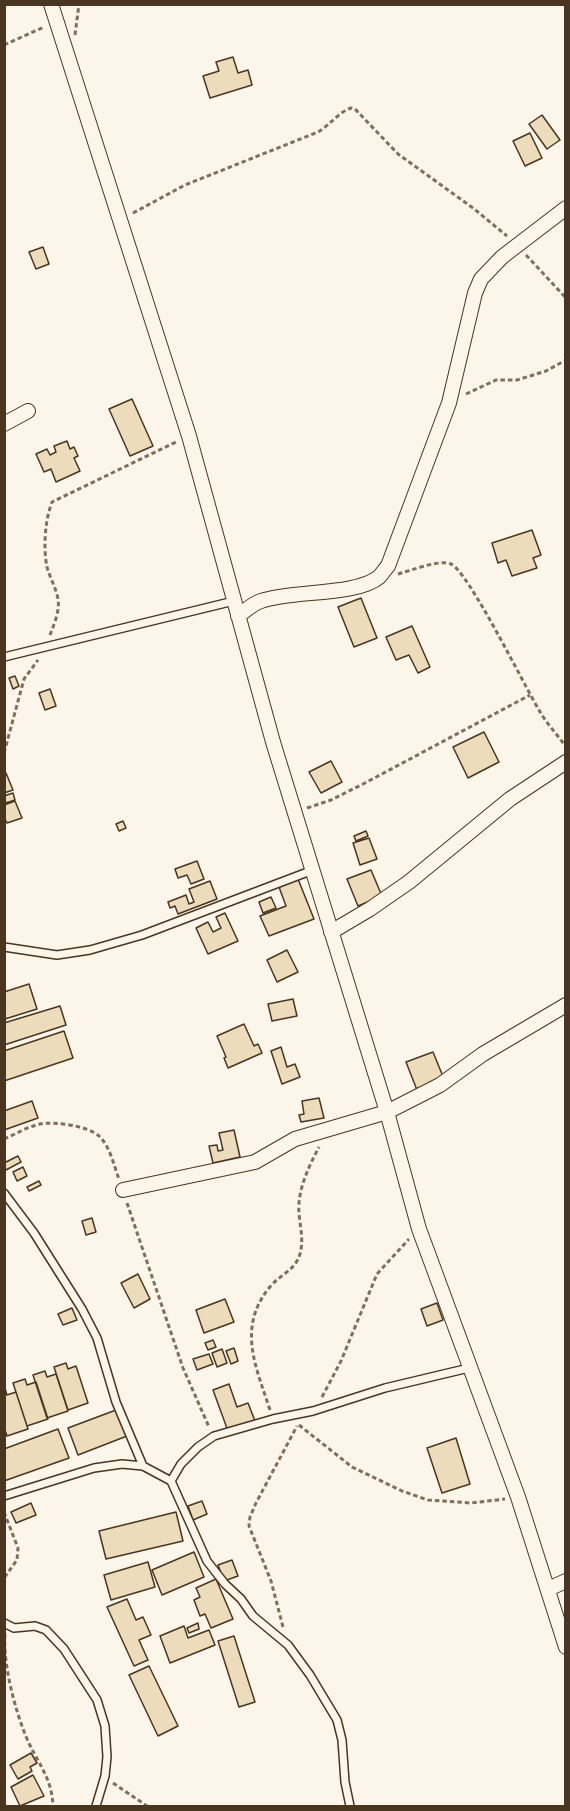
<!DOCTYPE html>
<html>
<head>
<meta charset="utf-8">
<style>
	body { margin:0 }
	#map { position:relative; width:570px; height:1811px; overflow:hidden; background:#fbf6e9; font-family:Spectral,serif }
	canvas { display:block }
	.frame { position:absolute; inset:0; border:6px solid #4a3520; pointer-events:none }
</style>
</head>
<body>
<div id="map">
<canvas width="570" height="1811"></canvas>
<div class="frame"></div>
</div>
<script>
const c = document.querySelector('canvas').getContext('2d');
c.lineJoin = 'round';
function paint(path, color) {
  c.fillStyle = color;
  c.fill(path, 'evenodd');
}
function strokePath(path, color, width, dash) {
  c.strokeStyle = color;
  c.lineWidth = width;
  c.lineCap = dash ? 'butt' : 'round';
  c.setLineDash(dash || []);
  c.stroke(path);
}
const building = new Path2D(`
	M233 57 238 73 248 70 252 85 210 98 203 76 219 71 216 62Z
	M542 115 560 140 547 149 529 124Z
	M530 133 542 158 525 166 513 141Z
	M43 247 49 264 36 269 29 252Z
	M132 399 153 446 130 456 109 409Z
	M67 441 70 449 74 447 78 456 74 458 80 471 56 482 51 469 44 472 36 454 47 449 50 455 56 452 54 446Z
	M532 530 541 555 533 558 537 568 512 576 506 560 498 563 492 543Z
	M361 598 377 638 354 647 338 607Z
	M412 626 430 667 418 673 409 655 396 660 386 637Z
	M15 676 19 686 13 689 9 678Z
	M50 689 56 706 45 710 39 693Z
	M484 732 499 762 468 778 453 747Z
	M331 761 342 782 321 793 309 772Z
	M6 773 13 790 4 793V774Z
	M13 793 15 800 6 803 4 796Z
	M15 801 22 818 7 823 4 817V805Z
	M123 821 126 828 119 831 116 824Z
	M366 831 368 836 356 841 354 836Z
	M369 838 377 859 360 865 353 843Z
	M197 861 204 879 191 884 187 875 178 878 175 869Z
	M371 870 382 896 358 906 347 879Z
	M298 879 314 919 269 936 260 916 286 906 279 887Z
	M210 881 217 899 178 914 175 906 170 908 168 902 186 895 189 904 194 902 189 889Z
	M271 897 276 908 263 913 259 902Z
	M225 913 238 941 208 954 196 928 208 922 213 932 221 928 216 917Z
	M287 950 298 972 277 982 267 960Z
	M29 984 37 1009 5 1019 4 992Z
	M293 999 297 1016 272 1021 268 1004Z
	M60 1006 66 1025 4 1045V1023Z
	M244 1024 254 1046 258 1044 262 1053 228 1068 224 1058 226 1057 217 1036Z
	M64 1031 73 1058 4 1081V1051Z
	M281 1047 287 1067 295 1064 300 1077 282 1084 271 1051Z
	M433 1052 444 1079 417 1090 406 1062Z
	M319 1098 324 1118 301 1122 299 1115 304 1114 302 1101Z
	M32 1101 38 1118 4 1130V1111Z
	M234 1130 240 1157 213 1163 209 1146 217 1145 218 1151 223 1150 219 1133Z
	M18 1156 21 1162 4 1171V1163Z
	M23 1167 27 1176 17 1181 13 1172Z
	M39 1181 41 1185 29 1191 27 1187Z
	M92 1218 96 1232 86 1235 82 1221Z
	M138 1274 150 1299 134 1308 121 1283Z
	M225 1299 234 1322 204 1333 196 1310Z
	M437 1303 443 1320 427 1326 421 1309Z
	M72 1308 77 1320 63 1325 58 1314Z
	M213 1340 216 1347 208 1350 205 1343Z
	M234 1348 238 1361 231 1364 226 1351Z
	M222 1349 227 1363 217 1367 212 1353Z
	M209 1354 213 1364 197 1370 193 1359Z
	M66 1363 68 1369 76 1366 88 1403 68 1410 54 1367Z
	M45 1371 47 1377 56 1374 68 1411 47 1418 33 1375Z
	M25 1379 27 1385 36 1382 48 1419 27 1426 13 1383Z
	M229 1384 237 1407 248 1403 255 1421 228 1431 213 1390Z
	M5 1388 7 1395 16 1392 28 1429 7 1436 4 1427Z
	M116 1410 127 1436 78 1455 68 1428Z
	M58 1429 69 1458 4 1481V1449Z
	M456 1438 470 1484 442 1493 427 1448Z
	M202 1501 207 1514 193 1520 188 1506Z
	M31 1503 36 1515 16 1523 11 1512Z
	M176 1512 183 1541 106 1559 99 1531Z
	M194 1552 204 1577 162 1595 152 1570Z
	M232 1560 238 1576 224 1581 218 1565Z
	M148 1562 155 1587 111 1600 104 1575Z
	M216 1579 233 1619 211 1628 205 1614 200 1616 194 1600 200 1597 196 1588Z
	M127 1599 136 1620 143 1617 151 1635 139 1640 148 1660 134 1666 107 1607Z
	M198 1623 199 1629 189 1633 187 1628Z
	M184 1626 188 1638 209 1630 215 1645 170 1663 160 1636Z
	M234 1636 255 1702 239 1707 218 1641Z
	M149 1666 178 1726 158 1736 129 1675Z
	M31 1753 37 1763 30 1767 32 1771 18 1779 10 1765Z
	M33 1775 44 1796 20 1806 11 1787Z`);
const path = new Path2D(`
	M75 35 79 4
	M4 45 44 27
	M133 213 185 185 318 132C330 125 339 112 351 108L355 109 398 154 473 208 507 236
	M526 255 566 298
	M466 394 496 380H517L546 371 566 360
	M398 574C410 571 439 559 451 564 468 571 525 687 539 710 546 723 557 734 566 747
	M50 635C54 624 60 611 58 599 56 588 50 578 47 567 43 548 45 520 52 502L176 442
	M4 753 24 679 38 660
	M307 808 331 800 365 783 530 695
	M4 1139C16 1134 27 1127 40 1124 55 1121 88 1126 99 1136 110 1146 114 1166 119 1179
	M127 1203 183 1368 209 1427
	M322 1397 341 1361 377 1274 409 1239
	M270 1410C256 1367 237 1328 269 1288 279 1275 295 1271 300 1254 304 1240 300 1227 299 1213 297 1191 309 1166 319 1147
	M299 1425 352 1467 402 1491 428 1500 471 1503 505 1499
	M4 1512 18 1548 17 1560 4 1578
	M283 1627 271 1581 249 1526 250 1517 256 1503 297 1426
	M5 1634C3 1664 14 1706 25 1734 35 1760 52 1776 53 1806
	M113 1783 147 1806`);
const service = new Path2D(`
	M4 657 234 601
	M4 947 57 955 90 950 142 935 313 870
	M4 1193 34 1233 82 1309 97 1338 116 1402 143 1466
	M171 1481 181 1464 198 1447 214 1436 273 1419 313 1411 385 1388 469 1368
	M4 1496 94 1468 122 1464 143 1466 171 1481 207 1561 225 1584 241 1599 253 1616 288 1645 310 1675 337 1720 342 1740 345 1782 350 1806
	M4 1623 14 1628 35 1626 46 1630 64 1649 97 1700 105 1726 107 1757 105 1776 96 1806`);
const minor = new Path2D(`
	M51 4 189 436 273 742 387 1112 419 1229 518 1497 566 1647
	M4 424 28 411
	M238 616C245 611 252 604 261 601 292 590 356 596 379 577 382 574 385 569 388 566L449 403 475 293 481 279 502 257 566 208
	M331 932 370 909 409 882 510 799 566 762
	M123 1190 255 1162 295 1139 387 1112 440 1085 483 1054 566 1005
	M548 1589 566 1581`);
paint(building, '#ecdcbc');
strokePath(building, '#4a3520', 1.5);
strokePath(service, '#4a3520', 10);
strokePath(minor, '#4a3520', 16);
strokePath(path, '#7f6f5c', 3, [4.5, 3]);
strokePath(service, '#fbf6e9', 7);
strokePath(minor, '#fbf6e9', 14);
</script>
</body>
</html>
